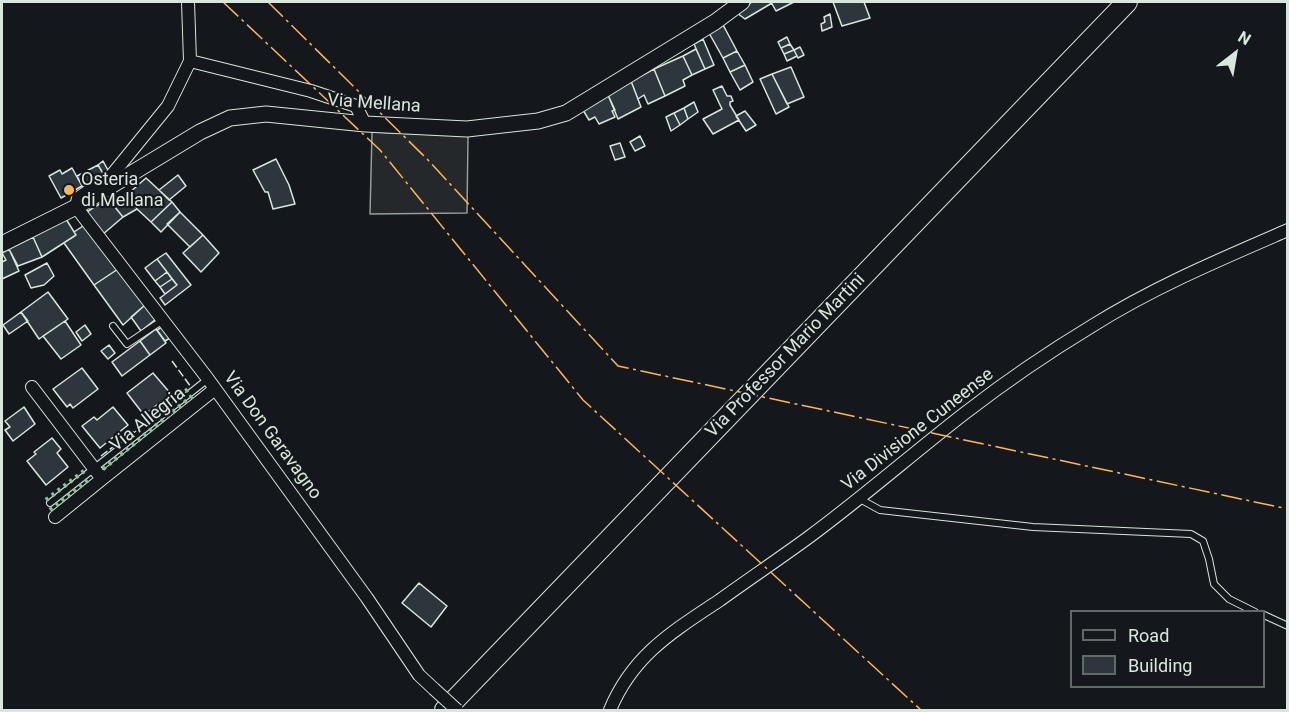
<!DOCTYPE html>
<html>
<head>
<meta charset="utf-8">
<style>
	body { margin:0 }
	#map { position:relative; width:1289px; height:712px; overflow:hidden; background:#14181c; font-family:Roboto,sans-serif }
	canvas { display:block }
	.frame { position:absolute; inset:0; border:3px solid #d8e6dc; pointer-events:none }
	.legend { position:absolute; left:1070px; top:610px; width:195px; height:78px; box-sizing:border-box; background:#14181c; border:2px solid #626a69; margin:0; padding:8px 10px; list-style:none; font-size:18px; color:#d8e6dc }
	.legend li { display:flex; align-items:center; gap:12px; height:30px }
	.legend b { width:30px; border:2px solid #626a69 }
	.north { position:absolute; left:1205px; top:24px; width:60px; height:60px; -webkit-text-stroke:4px #14181c; paint-order:stroke; rotate:31deg; font-size:16px; font-weight:700; line-height:24px; text-align:center; color:#d8e6dc }
	.north::after { content:''; display:block; margin:auto; width:21px; height:27px; background:#d8e6dc; clip-path:polygon(50% 0,100% 100%,50% 72%,0 100%) }
</style>
</head>
<body>
<div id="map">
<canvas width="1289" height="712"></canvas>
<div class="frame"></div>
<ul class="legend">
<li><b style="height:8px;background:#14181c"></b>Road</li>
<li><b style="height:16px;background:#2c363c"></b>Building</li>
</ul>
<div class="north">N</div>
</div>
<script>
const c = document.querySelector('canvas').getContext('2d');
c.lineJoin = 'round';
function paint(path, color) {
  c.fillStyle = color;
  c.fill(path, 'evenodd');
}
function strokePath(path, color, width, dash) {
  c.strokeStyle = color;
  c.lineWidth = width;
  c.lineCap = dash ? 'butt' : 'round';
  c.setLineDash(dash || []);
  c.stroke(path);
}
function label(font, color, halo, rows, align = 'center') {
  c.font = font + ' Roboto,sans-serif';
  c.lineWidth = 4.5;
  c.setLineDash([]);
  c.textBaseline = 'middle';
  c.strokeStyle = halo;
  c.fillStyle = color;
  for (const [text, x, y, turn = 0] of rows) {
    c.save();
    c.translate(x, y);
    c.rotate((+turn || 0) * Math.PI / 180);
    c.textAlign = isNaN(turn) ? turn : align;
    if (halo) c.strokeText(text, 0, 0);
    c.fillText(text, 0, 0);
    c.restore();
  }
}
const parking = new Path2D(`
	M372 132 468 136 467 213 370 214Z`);
const building = new Path2D(`
	M752 2H771L772 3 745 19 737 13Z
	M771 2H794L776 11Z
	M833 2H864L870 18 842 26Z
	M830 14 832 27 822 31 821 24 825 22 824 17Z
	M722 23 737 51 723 58 709 33Z
	M787 37 790 44 781 48 778 42Z
	M703 39 714 65 705 69 694 44Z
	M790 44 794 50 784 54 781 48Z
	M800 47 804 55 798 58 794 50Z
	M696 49 705 69 692 75 683 56Z
	M794 50 797 56 787 61 784 54Z
	M737 51 745 65 730 72 723 58Z
	M683 56 692 75 683 80 685 86 665 96 654 69Z
	M745 65 753 82 740 90 730 72Z
	M791 67 804 97 787 104 772 74Z
	M654 69 665 96 648 104 644 95 638 99 631 81Z
	M772 74 789 107 776 114 760 79Z
	M631 81 641 107 618 119 608 95Z
	M722 86 727 96H731L733 101 730 102V105L739 120 713 134 703 119 722 109 713 90Z
	M608 95 615 110 612 111 615 117 599 124 595 117 589 120 583 110Z
	M694 102 698 112 688 119 684 108Z
	M684 108 688 119 680 125 674 113Z
	M745 111 756 125 746 131 736 116Z
	M674 113 680 125 671 131 666 117Z
	M640 136 645 146 635 151 630 142Z
	M620 143 625 157 615 160 610 146Z
	M276 159 289 185 295 204 273 209 268 192H265L253 170Z
	M103 161 109 172 104 175 98 165Z
	M98 165 104 175 83 187 77 176Z
	M72 168 82 186 61 198 49 176 60 170 62 174Z
	M178 175 186 186 169 200 159 190Z
	M146 178 172 202 151 222 137 209 129 193Z
	M129 193 137 209 123 217 114 206 118 199Z
	M114 195 118 199 114 206 123 217 102 235 85 213Z
	M172 202 180 212 161 232 151 222Z
	M180 212 203 235 190 247 167 224Z
	M66 219 76 235 42 257 33 237Z
	M86 224 118 269 94 285 64 243 76 235 74 232Z
	M203 235 219 253 201 272 183 253Z
	M33 237 42 257 18 266 9 249Z
	M9 249 19 271 2 279V262L6 260 2 253Z
	M166 253 191 285 165 305 160 298 177 285 157 259Z
	M157 259 167 272 155 281 145 268Z
	M47 263 54 276 44 285 31 288 25 275Z
	M118 269 145 305 123 325 94 285Z
	M167 272 172 279 160 287 155 281Z
	M172 279 177 285 165 294 160 287Z
	M48 292 68 319 39 339 21 312Z
	M145 305 156 319 141 331 131 317Z
	M21 312 28 321 9 334 3 325Z
	M65 321 81 345 61 359 43 336Z
	M85 325 91 334 82 341 76 332Z
	M162 327 170 338 165 341 157 330Z
	M156 329 166 343 150 355 140 341Z
	M140 341 150 355 122 376 112 362Z
	M109 345 115 353 108 359 101 351Z
	M82 368 98 389 73 408 70 404 67 407 53 389Z
	M153 373 171 394 144 415 127 393Z
	M24 407 35 424 13 441 5 430 10 427 5 421Z
	M113 407 128 425 100 448 82 426 94 417 97 420Z
	M52 438 61 449 57 453 68 467 46 485 27 461 36 454 34 452Z
	M419 583 447 606 431 627 402 603Z`);
const service = new Path2D(`
	M113 326 127 344 163 320
	M860 499 880 510 1033 527 1191 534 1203 541 1209 559 1214 584 1229 599 1255 612
	M50 503 208 379
	M1264 615 1288 626`);
const minor = new Path2D(`
	M188 2 190 61 168 106 111 176 78 198 76 207 208 379 367 598 419 675 434 689
	M190 61 311 91 356 106 365 124
	M32 387 102 479 215 389
	M55 517 102 479
	M610 710C633 655 672 632 720 600 749 579 779 559 809 537 862 498 912 454 965 413 1005 382 1049 352 1092 326 1154 287 1221 259 1288 230`);
const tertiary = new Path2D(`
	M2 244 76 207 200 132 230 118 266 114 365 124 467 129 538 121 566 113 715 22 742 2`);
const primary = new Path2D(`
	M445 710 1127 2`);
const minorBridge = new Path2D(`
	M434 689 457 710`);
const hedge = new Path2D(`
	M138 428 191 387
	M103 469 192 396
	M46 500 84 471
	M50 510 89 479`);
const fence = new Path2D(`
	M172 361 191 387
	M101 456 138 428`);
const power = new Path2D(`
	M223 2 380 150 583 400 921 710
	M268 2 428 160 618 366 1288 509`);
const markers = [
	[69,190,6,"#ffb74d"]
];
const streetNames = [
	["Via Mellana",374,104,4],
	["Via Professor Mario Martini",786,356,-46],
	["Via Allegria",148,420,-39],
	["Via Divisione Cuneense",918,430,-38],
	["Via Don Garavagno",272,436,54]
];
const poiNames = [
	["Osteria",81,180],
	["di Mellana",81,201]
];
paint(parking, '#24282b');
strokePath(parking, '#939e99', 1.5);
paint(building, '#2c363c');
strokePath(building, '#d8e6dc', 1.5);
strokePath(service, '#d8e6dc', 8);
strokePath(minor, '#d8e6dc', 14);
strokePath(tertiary, '#d8e6dc', 17);
strokePath(primary, '#d8e6dc', 22);
strokePath(service, '#14181c', 6);
strokePath(minor, '#14181c', 12);
strokePath(tertiary, '#14181c', 15);
strokePath(primary, '#14181c', 20);
strokePath(minorBridge, '#d8e6dc', 14, []);
strokePath(minorBridge, '#14181c', 12);
strokePath(hedge, '#8ac095', 4.5, [3, 4.5]);
strokePath(fence, '#d8e6dc', 1.5, [8, 3]);
strokePath(power, '#ffb74d', 1.5, [21, 4.5, 3, 4.5]);
for (const [x, y, r, color] of markers) {
  const dot = new Path2D();
  dot.arc(x, y, r, 0, 2 * Math.PI);
  c.fillStyle = color;
  c.fill(dot);
  strokePath(dot, '#14181c', 2);
}
label('18px', '#d8e6dc', '#14181c', streetNames);
label('18px', '#d8e6dc', '#14181c', poiNames, 'left');
</script>
</body>
</html>
